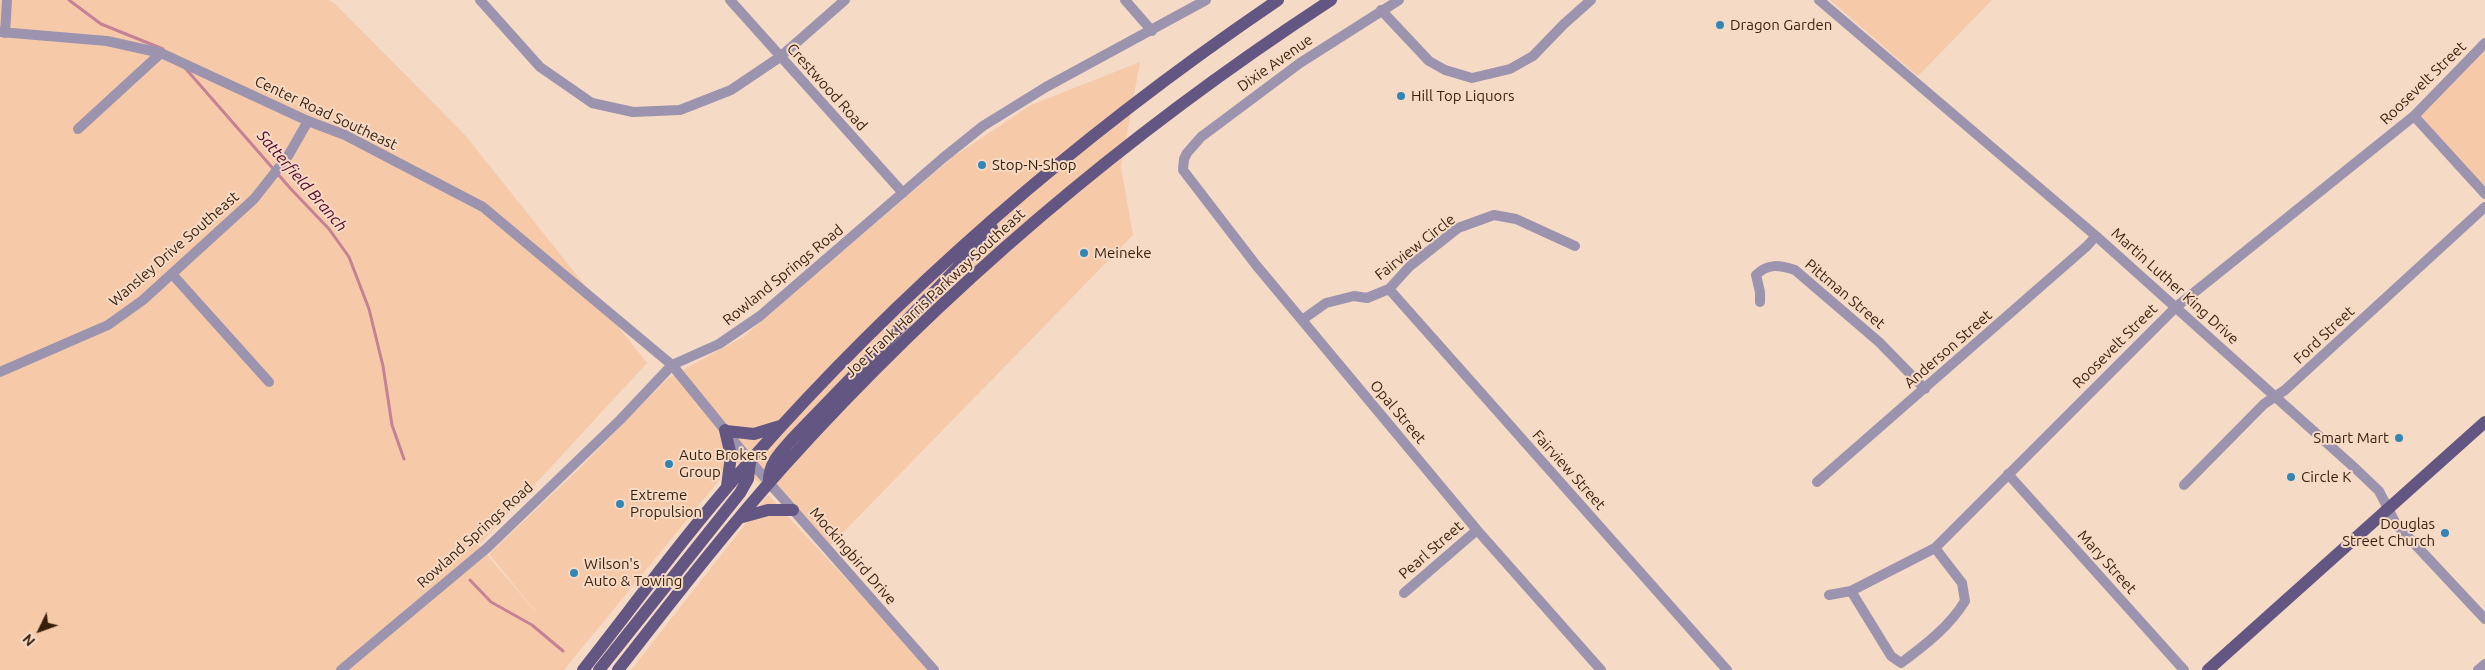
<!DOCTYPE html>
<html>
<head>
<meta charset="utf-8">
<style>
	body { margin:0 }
	#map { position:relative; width:2485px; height:670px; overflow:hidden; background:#f5dac6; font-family:Ubuntu,sans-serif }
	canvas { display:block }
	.north { position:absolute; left:15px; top:605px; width:50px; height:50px; -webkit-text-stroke:4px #f5dac6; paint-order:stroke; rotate:228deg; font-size:14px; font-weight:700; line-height:20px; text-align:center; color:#381f0a }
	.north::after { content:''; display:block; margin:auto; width:18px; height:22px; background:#381f0a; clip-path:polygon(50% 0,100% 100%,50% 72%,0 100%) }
</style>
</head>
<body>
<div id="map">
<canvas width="2485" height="670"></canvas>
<div class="north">N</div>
</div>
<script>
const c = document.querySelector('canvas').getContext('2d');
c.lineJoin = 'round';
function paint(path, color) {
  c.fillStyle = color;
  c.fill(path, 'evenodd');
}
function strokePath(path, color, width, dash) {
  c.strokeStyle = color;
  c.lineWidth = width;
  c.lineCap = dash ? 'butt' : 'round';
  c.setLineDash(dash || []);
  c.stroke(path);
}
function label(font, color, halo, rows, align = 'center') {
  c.font = font + ' Ubuntu,sans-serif';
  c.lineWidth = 4;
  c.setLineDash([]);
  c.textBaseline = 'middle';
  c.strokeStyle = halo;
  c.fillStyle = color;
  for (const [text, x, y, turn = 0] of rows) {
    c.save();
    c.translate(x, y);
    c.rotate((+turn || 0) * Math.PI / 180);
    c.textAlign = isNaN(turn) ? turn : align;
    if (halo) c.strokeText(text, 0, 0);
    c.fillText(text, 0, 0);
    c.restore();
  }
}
const built = new Path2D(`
	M0 0H328L334 3 465 135 647 363 479 545 545 623 489 554 580 468 668 378 743 337 953 157 1031 105 1140 62 1121 167 1133 235 827 549 808 527 735 461 564 670H0Z
	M1830 0H1992L1918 76Z
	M2485 43V192L2414 116Z
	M768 495 931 670H631Z`);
const stream = new Path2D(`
	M69 0 101 24 163 49
	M186 69 290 188 329 229 349 257 369 309 383 366 392 425 404 459
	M470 580 491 602 532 625 563 651`);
const minor = new Path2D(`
	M480 0 540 67 592 103 633 112 680 110 731 90 780 57 845 0
	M730 0 903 193
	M1125 0 1152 31
	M1399 0 1300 63 1201 137 1187 153 1184 159 1183 170 1256 265 1477 530 1601 670
	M1819 0 2096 236 2357 470 2379 491 2396 524 2485 619
	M1381 10 1429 61 1445 70 1472 78 1510 69 1533 56 1564 24 1591 0
	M0 32 107 41 161 53 308 121 345 135 483 207 672 365 750 461 934 670
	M5 33 7 0
	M2414 116 2485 194
	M78 129 161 53
	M172 274 269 382
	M1389 289 1727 670
	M1760 302V292L1756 275C1768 263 1779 265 1795 270L1879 342 1925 389
	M1302 320 1326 303 1354 296 1367 298 1389 289 1410 266 1458 228 1494 215 1516 219 1575 246
	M0 372 108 325 143 300 254 199 288 156 308 121
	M2008 474 2184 670
	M1817 482 2087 246 2096 236
	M2184 485 2264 404 2285 390 2485 207
	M1851 591 1891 656 1901 663C1924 646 1950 626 1965 601L1962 583 1935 548
	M1404 593 1477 530
	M1829 595 1851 591 1935 548 2176 307 2414 116 2485 43
	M341 670 487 548 620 420 672 365 719 344 760 316 943 158 983 126 1046 87 1206 0
	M2478 670 2485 664`);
const major = new Path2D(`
	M725 430 731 456 727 486
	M726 431 754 434 780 426
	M769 483C768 463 781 452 793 438L940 286 980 244 992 228
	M739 518 768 510H793
	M583 670C638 600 691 527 750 461 905 285 1085 131 1278 0
	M599 670 740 493 748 479 750 462
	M618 670C672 601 725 532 783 467 946 286 1127 133 1331 0
	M2208 670 2485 422`);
const markers = [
	[1720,25,5,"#3385b6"],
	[1401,96,5,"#3385b6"],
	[982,165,5,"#3385b6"],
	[1084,253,5,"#3385b6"],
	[2399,438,5,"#3385b6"],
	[669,464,5,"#3385b6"],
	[2291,477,5,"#3385b6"],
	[620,504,5,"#3385b6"],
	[2445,533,5,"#3385b6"],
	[574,573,5,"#3385b6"]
];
const poiNames = [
	["Dragon Garden",1730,25],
	["Hill Top Liquors",1411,96],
	["Stop-N-Shop",992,165],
	["Meineke",1094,253],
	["Smart Mart",2389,438,"right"],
	["Auto Brokers",679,455],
	["Group",679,472],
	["Circle K",2301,477],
	["Extreme",630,495],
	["Propulsion",630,512],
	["Douglas",2435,524,"right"],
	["Street Church",2435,541,"right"],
	["Wilson's",584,564],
	["Auto & Towing",584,581]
];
const streetNames = [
	["Dixie Avenue",1275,63,-35],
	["Roosevelt Street",2423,83,-44],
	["Crestwood Road",827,87,48],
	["Center Road Southeast",326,113,25],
	["Fairview Circle",1415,247,-38],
	["Wansley Drive Southeast",174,249,-41],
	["Rowland Springs Road",783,275,-39],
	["Martin Luther King Drive",2175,286,42],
	["Joe Frank Harris Parkway Southeast",935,293,-43],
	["Pittman Street",1845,294,40],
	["Ford Street",2324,335,-43],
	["Roosevelt Street",2115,346,-45],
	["Anderson Street",1948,349,-41],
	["Opal Street",1398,412,50],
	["Fairview Street",1569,470,48],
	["Rowland Springs Road",475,535,-42],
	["Pearl Street",1431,550,-41],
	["Mockingbird Drive",853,556,49],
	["Mary Street",2107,562,48]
];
const waterNames = [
	["Satterfield Branch",302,181,49]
];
paint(built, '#f6caa9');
strokePath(stream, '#c48297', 3);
strokePath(minor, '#9c94ae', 10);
strokePath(major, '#645683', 12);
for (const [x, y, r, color] of markers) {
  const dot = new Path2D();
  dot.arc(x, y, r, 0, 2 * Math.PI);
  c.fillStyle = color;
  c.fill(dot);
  strokePath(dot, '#f5dac6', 2);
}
label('15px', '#381f0a', '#f5dac6', poiNames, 'left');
label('15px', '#381f0a', '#f5dac6', streetNames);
label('italic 16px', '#56042c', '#f5dac6', waterNames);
</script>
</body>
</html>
